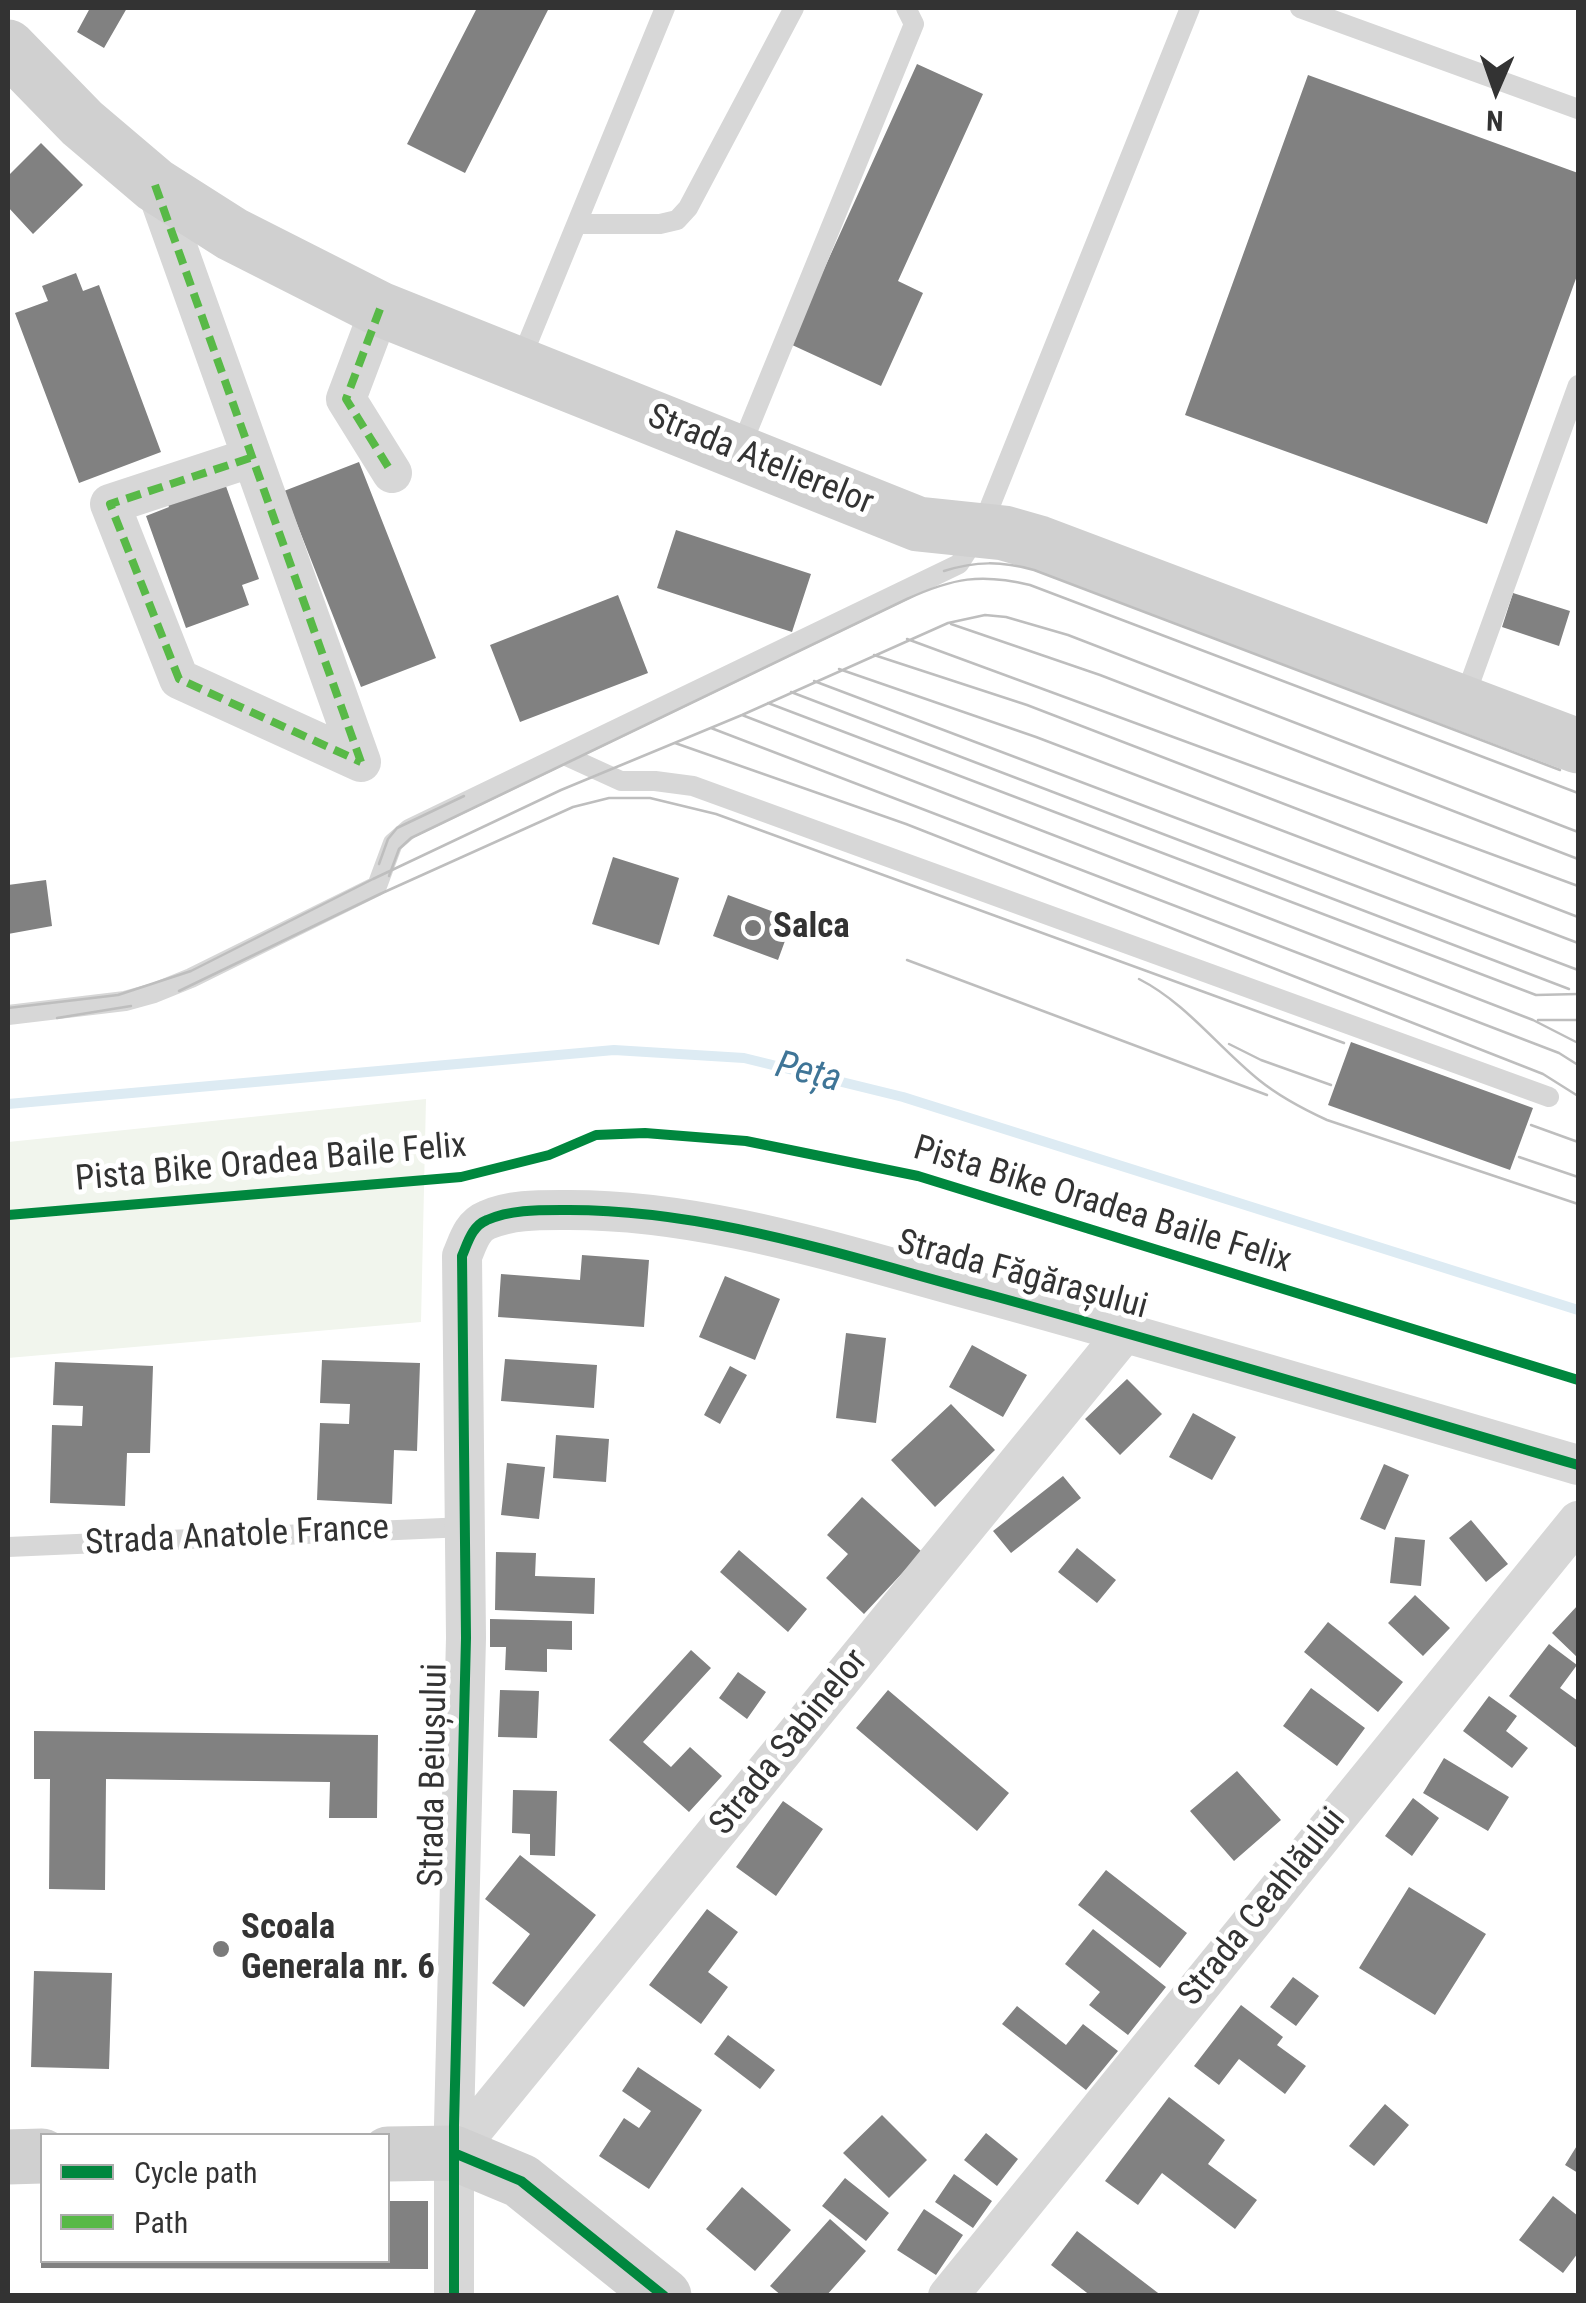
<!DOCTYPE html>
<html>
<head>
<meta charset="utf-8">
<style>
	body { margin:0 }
	#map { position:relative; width:1586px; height:2303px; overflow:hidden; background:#fff; font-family:"Roboto Condensed",sans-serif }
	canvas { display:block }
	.frame { position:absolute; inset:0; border:10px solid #333; pointer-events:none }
	.legend { position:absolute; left:40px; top:2133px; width:350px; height:130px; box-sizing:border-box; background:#fff; border:2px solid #adadad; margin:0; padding:12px 18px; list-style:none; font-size:30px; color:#333 }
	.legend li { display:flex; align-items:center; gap:20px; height:50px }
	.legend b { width:50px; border:2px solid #adadad }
	.north { position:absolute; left:1446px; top:40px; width:100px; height:100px; -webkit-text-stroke:8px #fff; paint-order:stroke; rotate:182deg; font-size:28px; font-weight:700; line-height:40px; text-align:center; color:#333 }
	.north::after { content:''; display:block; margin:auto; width:35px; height:45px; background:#333; clip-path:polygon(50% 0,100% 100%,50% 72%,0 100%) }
</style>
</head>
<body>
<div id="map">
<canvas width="1586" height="2303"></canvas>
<div class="frame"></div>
<ul class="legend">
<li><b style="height:12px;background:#00873e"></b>Cycle path</li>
<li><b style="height:12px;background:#58b947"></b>Path</li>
</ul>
<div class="north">N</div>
</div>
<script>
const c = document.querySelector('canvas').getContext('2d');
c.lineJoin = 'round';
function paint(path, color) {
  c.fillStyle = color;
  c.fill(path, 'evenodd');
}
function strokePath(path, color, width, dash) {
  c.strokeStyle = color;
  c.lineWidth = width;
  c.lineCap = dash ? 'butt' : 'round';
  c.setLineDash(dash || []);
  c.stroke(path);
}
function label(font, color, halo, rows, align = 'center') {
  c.font = font + ' "Roboto Condensed",sans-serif';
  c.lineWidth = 10;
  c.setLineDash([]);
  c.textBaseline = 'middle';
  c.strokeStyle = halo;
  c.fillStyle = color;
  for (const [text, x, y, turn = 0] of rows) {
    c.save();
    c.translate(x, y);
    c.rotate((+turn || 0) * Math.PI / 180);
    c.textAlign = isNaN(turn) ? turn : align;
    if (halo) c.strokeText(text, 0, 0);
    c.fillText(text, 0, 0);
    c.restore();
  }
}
const green = new Path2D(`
	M426 1099 421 1322 8 1358V1142Z`);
const stream = new Path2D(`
	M8 1104 614 1050 744 1058 903 1097 1578 1310`);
const building = new Path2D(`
	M90 8H127L104 48 77 32Z
	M477 8H549L465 173 407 144Z
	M917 64 983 94 898 281 923 293 881 386 790 344Z
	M1308 75 1578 173V273L1487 524 1185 415Z
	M41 143 83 185 33 234 8 207V176Z
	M76 273 83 291 99 285 161 452 79 483 15 313 48 301 42 286Z
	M359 462 436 658 361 687 284 491Z
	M222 475 259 579 242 585 249 605 186 628 146 516 169 507 164 496Z
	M676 530 811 574 792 632 657 588Z
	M1513 593 1570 611 1559 646 1502 627Z
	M618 595 648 673 520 722 490 645Z
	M613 857 679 878 659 945 592 924Z
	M46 880 52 926 8 934V885Z
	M728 895 793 919 778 960 713 936Z
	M1351 1042 1533 1108 1510 1170 1328 1105Z
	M582 1255 649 1260 644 1327 498 1317 501 1274 580 1280Z
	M725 1276 780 1299 755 1360 699 1337Z
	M846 1333 886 1338 876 1423 836 1418Z
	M972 1345 1027 1375 1003 1417 949 1387Z
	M505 1359 597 1365 594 1408 501 1401Z
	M322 1360 420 1363 417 1451 394 1450 392 1504 317 1500 320 1423 349 1424 350 1404 320 1403Z
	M55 1362 153 1366 150 1453H127L125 1506 50 1503 52 1425 82 1426 83 1406 53 1405Z
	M730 1366 747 1375 720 1424 704 1415Z
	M1127 1379 1162 1414 1120 1455 1085 1419Z
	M951 1404 995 1450 935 1507 891 1460Z
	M1193 1413 1236 1437 1212 1480 1169 1457Z
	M556 1435 609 1439 606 1482 553 1478Z
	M507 1463 545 1467 539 1519 501 1515Z
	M1384 1464 1409 1475 1385 1530 1360 1519Z
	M1063 1476 1081 1498 1011 1553 993 1531Z
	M862 1497 922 1552 864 1614 826 1578 848 1554 827 1535Z
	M1471 1520 1508 1564 1486 1582 1449 1538Z
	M1395 1537 1425 1540 1421 1586 1390 1583Z
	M1077 1548 1116 1580 1097 1603 1058 1572Z
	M739 1550 807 1609 788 1632 720 1572Z
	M496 1552 536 1553 535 1576 595 1578 594 1614 495 1610Z
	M1415 1595 1450 1628 1423 1656 1388 1623Z
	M1578 1605V1658L1552 1633Z
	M490 1619 572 1621V1650L547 1649V1672L505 1670 506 1647H490Z
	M1328 1622 1403 1682 1378 1712 1304 1652Z
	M1549 1644 1577 1665 1560 1688 1578 1701V1749L1509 1696Z
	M691 1650 711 1668 643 1742 671 1767 690 1747 722 1776 689 1812 609 1740Z
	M738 1672 766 1692 747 1719 719 1698Z
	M1311 1688 1365 1728 1337 1766 1283 1726Z
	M500 1690 539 1691 537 1738 498 1737Z
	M888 1690 1009 1793 977 1831 856 1728Z
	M1489 1696 1517 1716 1506 1731 1528 1748 1512 1768 1463 1731Z
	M34 1731 378 1735 377 1818H329L330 1782 106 1779 105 1890 49 1889 50 1779H34Z
	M1444 1758 1509 1797 1488 1831 1423 1793Z
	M1237 1771 1281 1820 1234 1861 1190 1811Z
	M513 1790 557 1791 555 1856 530 1855V1834L512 1833Z
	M1413 1798 1439 1818 1412 1856 1385 1836Z
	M783 1801 823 1829 776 1896 736 1867Z
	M520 1855 596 1915 524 2007 492 1983 530 1934 485 1899Z
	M1106 1870 1187 1933 1160 1968 1078 1905Z
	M1409 1887 1486 1934 1435 2015 1359 1968Z
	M707 1909 738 1932 708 1972 728 1987 701 2024 649 1985Z
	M1093 1929 1166 1987 1128 2035 1089 2005 1100 1992 1065 1964Z
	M34 1971 112 1973 109 2069 31 2067Z
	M1293 1977 1319 1996 1296 2026 1270 2007Z
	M1241 2005 1283 2037 1277 2045 1306 2066 1285 2094 1239 2059 1219 2085 1194 2066Z
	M1017 2006 1066 2045 1083 2024 1118 2051 1086 2090 1002 2024Z
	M728 2035 775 2070 760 2089 714 2054Z
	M638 2067 702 2110 649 2189 599 2156 624 2118 639 2128 651 2111 622 2091Z
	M1169 2097 1225 2140 1208 2164 1257 2200 1235 2229 1162 2173 1138 2205 1105 2181Z
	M1385 2104 1409 2125 1374 2166 1349 2146Z
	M882 2115 927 2160 889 2198 843 2153Z
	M986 2133 1018 2159 997 2186 964 2160Z
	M1578 2144V2173L1565 2165Z
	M954 2174 992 2201 973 2228 935 2202Z
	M845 2178 889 2213 866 2241 822 2206Z
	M742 2187 791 2230 755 2271 706 2229Z
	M1553 2196 1578 2216V2253L1563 2273 1519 2240Z
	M388 2201H428V2269L41 2268V2260H388Z
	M924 2209 963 2235 936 2275 897 2250Z
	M830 2219 866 2251 826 2296H782L770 2286Z
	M1077 2231 1162 2296H1091L1051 2265Z`);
const lane = new Path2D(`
	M1300 8 1578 109
	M577 224H660L677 220 688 208 794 8
	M519 364 665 8
	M740 449 914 24 906 8
	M1463 702 1578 385
	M564 755 621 781H655L693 786 1549 1097
	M8 1015 125 1001 154 993 191 978 377 886 393 843 409 829 959 564 980 531 1190 8
	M8 1547 466 1527`);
const street = new Path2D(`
	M155 185 361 762
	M380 309 346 399 392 473
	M250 458 110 504 179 679 361 762
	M454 2153 1125 1332
	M454 2296V2125L466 1638 462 1256C468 1242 472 1226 487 1220 510 1210 536 1210 561 1210 708 1208 850 1258 990 1295 1187 1349 1383 1408 1578 1465
	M948 2296 1578 1521`);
const secondary = new Path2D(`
	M8 47 82 123 155 185 232 234 380 309 918 524 1004 533 1039 543 1578 746
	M388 2154 454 2153 521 2181 664 2296
	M8 2157 42 2156`);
const tram = new Path2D(`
	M944 571C976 561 1001 561 1034 570L1560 770
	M951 624 1100 675 1578 859
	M907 639 1578 886
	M874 655 1027 705 1578 917
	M839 669 1036 737 1578 943
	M814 681 1578 970
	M791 692 1569 989
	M768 703 1536 995 1578 994
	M742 715 1533 1020 1578 1043
	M711 728 1559 1053 1578 1065
	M675 743 906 824 1543 1074 1578 1096
	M379 864 388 839 397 828 464 796
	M389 876 399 849 411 838 907 599C953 578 981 573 1030 585L1578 793
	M907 960 1267 1095
	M1139 979C1186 1003 1218 1047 1259 1080 1280 1097 1303 1109 1327 1120L1578 1204
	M179 991 380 894 573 807 609 798H650L716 814 1344 1043
	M8 1008 118 995 191 971 373 879 561 790 742 715 948 623 985 615 1006 617 1068 635 1578 832
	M57 1018 131 1006
	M1538 1020H1578
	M1229 1044 1261 1060 1331 1085
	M1531 1125 1578 1142
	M1519 1157 1578 1177`);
const quiet = new Path2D(`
	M155 185 361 762
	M380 309 346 399 392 473
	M250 458 110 504 179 679 361 762`);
const cycleway = new Path2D(`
	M8 1215 461 1177 549 1155 596 1135 645 1133 746 1141 918 1176 1578 1380
	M454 2153 521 2181 664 2296
	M454 2296V2125L466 1638 462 1256C468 1242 472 1226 487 1220 510 1210 536 1210 561 1210 708 1208 850 1258 990 1295 1187 1349 1383 1408 1578 1465`);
const markers = [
	[753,928,10,"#7a7a7a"],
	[221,1949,10,"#7a7a7a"]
];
const streetNames = [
	["Strada Atelierelor",760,461,22],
	["Pista Bike Oradea Baile Felix",271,1164,-5],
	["Pista Bike Oradea Baile Felix",1102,1206,17],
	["Strada Făgărașului",1022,1276,15],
	["Strada Anatole France",237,1537,-3],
	["Strada Sabinelor",790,1743,-51],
	["Strada Beiușului",435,1775,-89],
	["Strada Ceahlăului",1263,1908,-51]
];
const poiNames = [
	["Salca",773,928],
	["Scoala",241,1929],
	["Generala nr. 6",241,1969]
];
const waterNames = [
	["Peța",808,1074,14]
];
paint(green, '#f1f5ed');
strokePath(stream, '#ddebf3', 10);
paint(building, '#818181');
strokePath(lane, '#d7d7d7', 20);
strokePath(street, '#d7d7d7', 40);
strokePath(secondary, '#d0d0d0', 55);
strokePath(tram, '#bebebe', 2.5);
strokePath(quiet, '#58b947', 8, [15, 8]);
strokePath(cycleway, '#00873e', 10);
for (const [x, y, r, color] of markers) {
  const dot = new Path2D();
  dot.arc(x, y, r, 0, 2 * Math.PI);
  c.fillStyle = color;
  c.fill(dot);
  strokePath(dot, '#fff', 4);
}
label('35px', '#333', '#fff', streetNames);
label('bold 35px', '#333', '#fff', poiNames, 'left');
label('italic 38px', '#3f7597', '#fff', waterNames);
</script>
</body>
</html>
